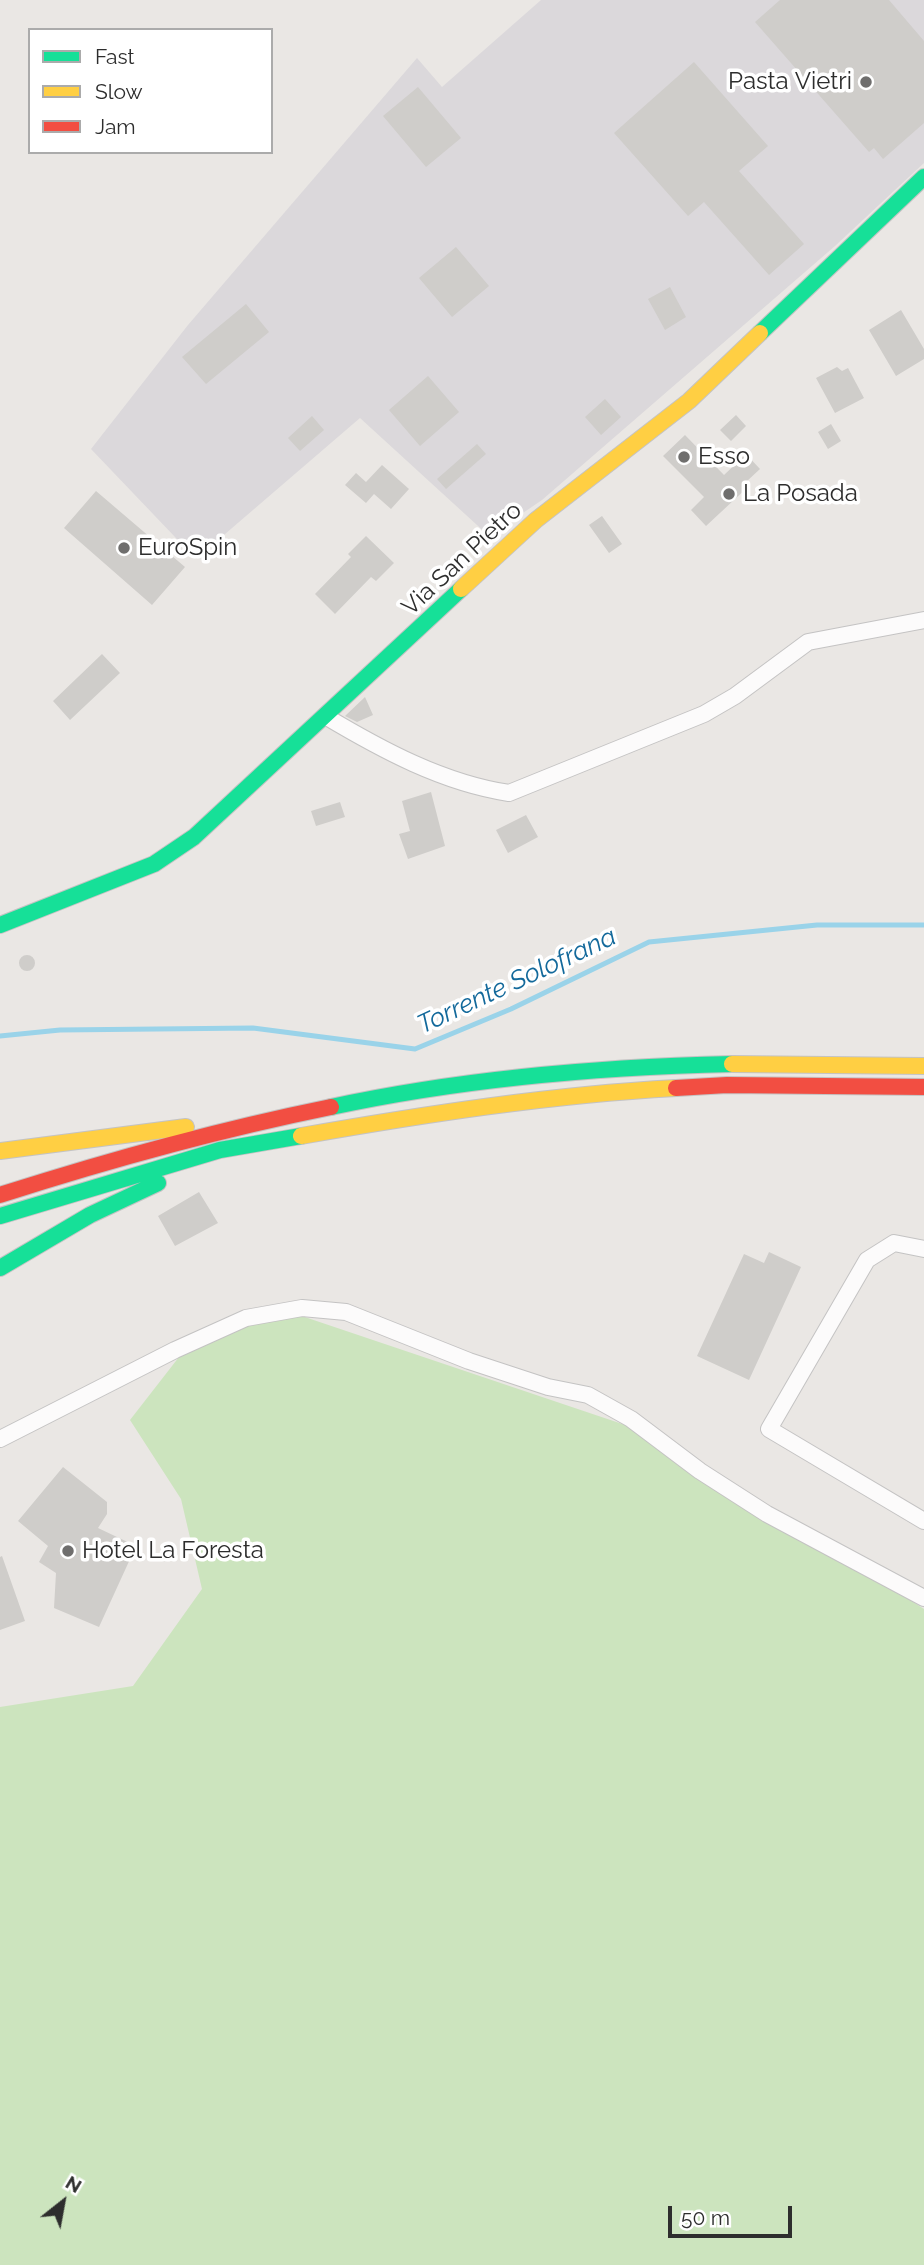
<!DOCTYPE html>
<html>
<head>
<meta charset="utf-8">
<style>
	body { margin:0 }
	#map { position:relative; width:924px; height:2265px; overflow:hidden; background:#eae7e4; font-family:Raleway,sans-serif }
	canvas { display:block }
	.legend { position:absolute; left:28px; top:28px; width:245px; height:126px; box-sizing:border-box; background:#fff; border:2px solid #ababab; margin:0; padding:9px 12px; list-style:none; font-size:21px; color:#2d2d2d }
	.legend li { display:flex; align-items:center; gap:14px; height:35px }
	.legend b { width:35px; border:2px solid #ababab }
	.north { position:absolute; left:28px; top:2167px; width:70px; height:70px; -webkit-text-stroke:5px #fff; paint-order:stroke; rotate:31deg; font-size:19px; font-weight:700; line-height:28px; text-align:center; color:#2d2d2d }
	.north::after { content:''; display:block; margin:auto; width:24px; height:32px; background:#2d2d2d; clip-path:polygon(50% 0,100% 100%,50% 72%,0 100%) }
	.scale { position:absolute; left:668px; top:2206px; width:124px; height:32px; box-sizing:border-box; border:4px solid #2d2d2d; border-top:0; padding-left:9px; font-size:21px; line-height:24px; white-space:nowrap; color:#2d2d2d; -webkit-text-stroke:5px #fff; paint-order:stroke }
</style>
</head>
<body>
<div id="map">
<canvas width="924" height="2265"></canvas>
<ul class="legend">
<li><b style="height:9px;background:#16e098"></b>Fast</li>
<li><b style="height:9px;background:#ffcf43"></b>Slow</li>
<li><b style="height:9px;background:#f24e42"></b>Jam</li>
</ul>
<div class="north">N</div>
<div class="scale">50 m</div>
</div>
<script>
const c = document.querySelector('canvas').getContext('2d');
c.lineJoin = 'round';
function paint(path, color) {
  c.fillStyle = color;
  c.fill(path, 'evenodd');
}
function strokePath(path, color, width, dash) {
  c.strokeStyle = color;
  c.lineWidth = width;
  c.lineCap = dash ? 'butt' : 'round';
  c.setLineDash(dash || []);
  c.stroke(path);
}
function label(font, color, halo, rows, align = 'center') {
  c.font = font + ' Raleway,sans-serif';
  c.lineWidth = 7;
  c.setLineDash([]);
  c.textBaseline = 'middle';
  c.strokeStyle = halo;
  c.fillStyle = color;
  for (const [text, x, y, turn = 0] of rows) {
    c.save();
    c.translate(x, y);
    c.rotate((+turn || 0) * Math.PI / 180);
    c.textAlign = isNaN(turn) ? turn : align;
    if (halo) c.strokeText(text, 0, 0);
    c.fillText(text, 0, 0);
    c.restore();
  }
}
const industrial = new Path2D(`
	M541 0H924V163L835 246 542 500 489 536 360 418 196 559 91 449 188 325 417 58 442 87Z`);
const green = new Path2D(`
	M275 1307 649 1433 924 1609V2265H0V1707L133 1686 202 1589 181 1499 130 1420 186 1348Z`);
const stream = new Path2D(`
	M0 1036 60 1030 253 1028 415 1049 511 1009 649 942 817 925H924`);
const building = new Path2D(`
	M780 0H889L924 41V123L883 159 874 148 869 152 755 22Z
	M694 62 768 146 739 171 804 244 769 275 704 202 688 216 614 133Z
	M418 87 461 138 426 167 383 116Z
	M456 247 489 286 452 317 419 278Z
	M670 287 686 317 665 330 648 299Z
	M246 304 269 332 206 384 182 357Z
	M901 310 924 349V359L896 376 869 330Z
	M837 367 842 371 848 368 864 398 835 413 816 378Z
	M428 376 459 412 420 446 389 410Z
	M605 399 621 417 601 435 585 417Z
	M736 415 746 426 731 441 720 430Z
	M312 416 324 430 300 451 288 438Z
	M831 424 841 441 828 449 818 432Z
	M685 435 724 475 746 454 760 469 746 482 749 486 706 526 691 510 704 497 663 456Z
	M477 444 486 454 446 489 437 479Z
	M382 465 409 489 391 509 374 494 366 503 345 485 356 473 366 482Z
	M96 491 185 567 152 605 64 528Z
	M602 516 622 544 609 553 589 525Z
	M366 536 394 563 376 581 371 577 335 614 315 594 351 557 348 554Z
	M102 654 120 673 70 720 53 701Z
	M365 697 373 715 357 722 345 716Z
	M431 792 445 846 408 859 399 834 410 831 402 801Z
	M340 802 345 817 316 826 311 811Z
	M526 815 538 837 508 853 496 830Z
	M19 963a8 8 0 1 1 16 0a8 8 0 1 1-16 0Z
	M199 1192 218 1223 175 1246 158 1216Z
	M769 1252 801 1267 749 1380 697 1356 744 1254 764 1263Z
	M63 1467 107 1502V1514L98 1528 136 1546 99 1627 54 1608 56 1573 39 1562 48 1546 18 1521Z
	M2 1556 25 1621 0 1630V1557Z`);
const street = new Path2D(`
	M325 716C382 750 443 783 509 793L704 714 735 696 808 642 924 620
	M924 1249 894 1243 867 1260 769 1429 924 1521
	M0 1439 175 1350 246 1318 302 1308 346 1312 469 1361 548 1387 588 1395 631 1419 700 1471 767 1514 924 1598`);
const fast = new Path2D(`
	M760 333 924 177
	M0 925 154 864 194 837 461 589
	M331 1107C461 1079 598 1067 732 1064
	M0 1216 220 1150 301 1136
	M0 1268 90 1215 158 1183`);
const slow = new Path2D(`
	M461 589 536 520 689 401 760 333
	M732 1064 924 1066
	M301 1136C426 1114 550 1095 676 1088
	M0 1151 186 1127`);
const jam = new Path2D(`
	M676 1088 727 1085 924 1087
	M0 1195C109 1160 218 1130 331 1107`);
const markers = [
	[866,82,7,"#6f6e6d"],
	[684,457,7,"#6f6e6d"],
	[729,494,7,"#6f6e6d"],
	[124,548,7,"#6f6e6d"],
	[68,1551,7,"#6f6e6d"]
];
const poiNames = [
	["Pasta Vietri",852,82,"right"],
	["Esso",698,457],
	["La Posada",743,494],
	["EuroSpin",138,548],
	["Hotel La Foresta",82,1551]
];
const streetNames = [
	["Via San Pietro",462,559,-43]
];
const waterNames = [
	["Torrente Solofrana",517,981,-25]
];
paint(industrial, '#dbd8db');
paint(green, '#cce4be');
strokePath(stream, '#9ad3e9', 5);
paint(building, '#cfcdca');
strokePath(street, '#c4c3c3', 18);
strokePath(fast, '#c4c3c3', 18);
strokePath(slow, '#c4c3c3', 18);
strokePath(jam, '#c4c3c3', 18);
strokePath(street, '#fcfbfb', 16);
strokePath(fast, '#16e098', 16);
strokePath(slow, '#ffcf43', 16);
strokePath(jam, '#f24e42', 16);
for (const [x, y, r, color] of markers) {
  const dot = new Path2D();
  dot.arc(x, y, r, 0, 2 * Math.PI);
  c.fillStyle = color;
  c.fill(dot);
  strokePath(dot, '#fff', 2.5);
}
label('24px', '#2d2d2d', '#fff', poiNames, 'left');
label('24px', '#2d2d2d', '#fff', streetNames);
label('italic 26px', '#13699b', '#fff', waterNames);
</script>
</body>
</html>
